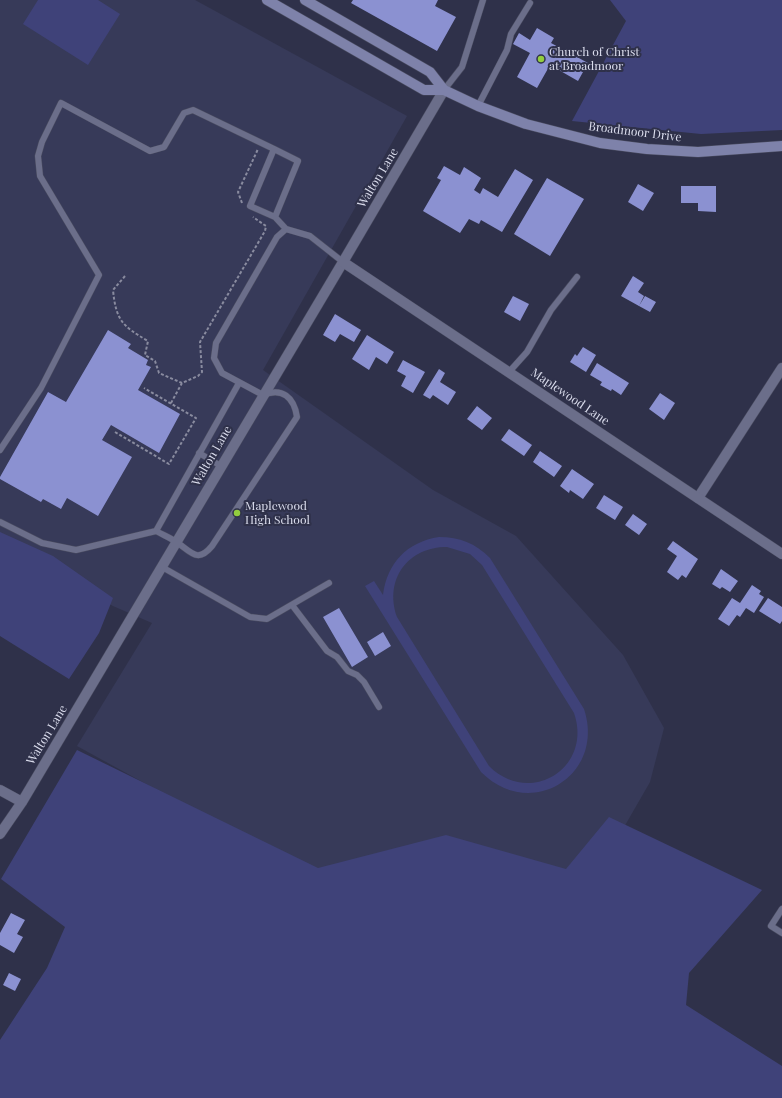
<!DOCTYPE html>
<html>
<head>
<meta charset="utf-8">
<style>
	body { margin:0 }
	canvas { display:block; background:#2f314a }
</style>
</head>
<body>
<canvas width="782" height="1098"></canvas>
<script>
const c = document.querySelector('canvas').getContext('2d');
c.lineJoin = 'round';
function paint(path, color) {
  c.fillStyle = color;
  c.fill(path, 'evenodd');
}
function strokePath(path, color, width, dash) {
  c.strokeStyle = color;
  c.lineWidth = width;
  c.lineCap = dash ? 'butt' : 'round';
  c.setLineDash(dash || []);
  c.stroke(path);
}
function label(font, color, halo, rows, align = 'center') {
  c.font = font + ' "Playfair Display",serif';
  c.lineWidth = 4;
  c.setLineDash([]);
  c.textBaseline = 'middle';
  c.strokeStyle = halo;
  c.fillStyle = color;
  for (const [text, x, y, turn = 0] of rows) {
    c.save();
    c.translate(x, y);
    c.rotate((+turn || 0) * Math.PI / 180);
    c.textAlign = isNaN(turn) ? turn : align;
    if (halo) c.strokeText(text, 0, 0);
    c.fillText(text, 0, 0);
    c.restore();
  }
}
const built = new Path2D(`
	M0 0H195L407 116 263 370 433 490 516 536 623 655 664 728 650 782 540 973 514 986 77 746 152 623 113 606 0 543Z`);
const green = new Path2D(`
	M38 0H98L120 14 88 65 23 24Z
	M610 0H782V130L701 134 572 121 626 21Z
	M0 532 53 556 113 598 99 633 69 679 0 636Z
	M439 537C460 537 475 543 490 558L584 709C606 775 531 822 481 772L365 586 374 581 383 595C387 563 407 542 439 537ZM447 547 470 554 482 565 574 713C593 768 530 807 489 766L397 617C384 579 408 547 447 547Z
	M77 750 318 868 446 835 566 869 609 817 762 890 689 973 686 1005 782 1066V1098H0V1040L47 968 65 927 1 879Z`);
const building = new Path2D(`
	M353 0H438L435 6 456 17 437 51 351 3Z
	M537 28 554 38 551 43 588 63 578 81 550 65 537 88 517 77 530 53 513 44 519 33 530 40Z
	M444 166 460 175 464 167 481 178 474 190 480 194 483 188 498 197 515 169 533 180 502 232 481 220 479 224 469 219 460 233 423 211 441 180 437 178Z
	M547 178 584 199 550 256 514 234Z
	M638 184 654 193 643 211 628 202Z
	M681 186H716V212L698 211V203H681Z
	M633 276 644 283 638 292 644 296 639 306 621 296Z
	M513 296 529 304 520 321 504 312Z
	M645 296 656 302 650 312 639 306Z
	M335 314 361 330 354 342 340 334 335 342 323 335Z
	M108 330 131 344 128 348 148 360 146 365 151 367 138 390 180 414 159 453 111 425 102 440 132 457 98 516 67 498 61 509 43 499 41 502 0 479V477L48 392 66 402Z
	M367 335 394 352 387 364 376 357 369 370 352 359Z
	M583 347 596 355 586 372 570 362 575 354 577 356Z
	M403 360 425 372 413 393 401 386 406 376 397 371Z
	M597 363 629 383 621 395 612 389 611 391 600 385 602 382 590 375Z
	M439 369 445 373 440 382 456 392 448 405 433 395 430 399 423 395Z
	M660 393 675 403 664 420 649 409Z
	M477 406 492 418 482 430 467 419Z
	M509 429 532 445 524 456 501 440Z
	M540 451 562 466 554 477 533 462Z
	M572 469 594 484 583 499 570 490 569 493 560 486Z
	M604 495 623 507 615 520 596 508Z
	M633 514 647 524 639 535 625 525Z
	M673 541 698 559 686 578 682 575 678 580 667 572 677 556 667 549Z
	M721 569 738 581 730 592 722 587 720 589 712 584Z
	M752 585 761 591 759 594 764 597 754 613 746 608 740 617 737 615 729 626 718 619 732 598 740 603Z
	M768 598 782 607V621L780 624 759 611Z
	M339 608 368 657 352 667 323 617Z
	M383 632 391 646 375 656 367 642Z
	M11 913 25 920 17 934 23 937 14 953 0 945V933Z
	M9 973 21 979 15 991 3 985Z`);
const path = new Path2D(`
	M242 203 238 192 258 149
	M125 276 113 290C116 320 122 326 148 341L145 355 155 361 159 373 182 383 198 376 202 372 200 342 265 231 266 226 253 217
	M171 403 182 383
	M115 432 169 464 196 418 144 388`);
const service = new Path2D(`
	M444 90 462 67 483 0
	M478 106 507 50 511 34 530 3
	M275 217 298 161 274 149 250 206 275 217 286 229
	M509 372 527 352 551 310 577 277
	M239 383 156 531C163 535 171 538 178 543 192 553 198 563 212 546L297 417C294 397 282 387 263 395L222 373 214 358 216 343 277 237 286 229 310 236 343 262
	M0 450 41 388 99 275 40 176 38 156 42 142 61 103 150 151 164 147 184 113 193 110 274 149
	M199 453 221 466
	M0 522 42 543 76 550 156 531
	M162 567 250 617 267 619 329 583
	M292 605 327 651 337 657 348 671 357 675 364 682 379 707
	M782 909 771 926 782 933`);
const minor = new Path2D(`
	M698 498 782 368
	M0 790 22 802
	M0 834 22 802 343 262`);
const tertiary = new Path2D(`
	M444 90 343 262 782 554`);
const secondary = new Path2D(`
	M267 0 424 90H444L478 106 526 124 600 143 647 149 698 152 782 146
	M305 0 430 72 444 90`);
const markers = [
	[541,59,4,"#92cd3e"],
	[237,513,4,"#92cd3e"]
];
const poiNames = [
	["Church of Christ",549,52],
	["at Broadmoor",549,66],
	["Maplewood",245,506],
	["High School",245,520]
];
const streetNames = [
	["Broadmoor Drive",635,132,7],
	["Walton Lane",378,178,-59],
	["Maplewood Lane",570,397,34],
	["Walton Lane",212,456,-60],
	["Walton Lane",47,735,-59]
];
paint(built, '#373a59');
paint(green, '#3f4279');
paint(building, '#8b91d1');
strokePath(service, '#4a4c60', 7);
strokePath(minor, '#4a4c60', 11);
strokePath(tertiary, '#4a4c60', 11);
strokePath(secondary, '#4a4c60', 11);
strokePath(path, '#898b9f', 2, [3, 2]);
strokePath(service, '#6b6e8a', 6);
strokePath(minor, '#6b6e8a', 10);
strokePath(tertiary, '#6b6e8a', 10);
strokePath(secondary, '#7e82aa', 10);
for (const [x, y, r, color] of markers) {
  const dot = new Path2D();
  dot.arc(x, y, r, 0, 2 * Math.PI);
  c.fillStyle = color;
  c.fill(dot);
  strokePath(dot, '#2f314a', 1.5);
}
label('12px', '#dadcec', '#2f314a', poiNames, 'left');
label('12px', '#dadcec', '#2f314a', streetNames);
</script>
</body>
</html>
